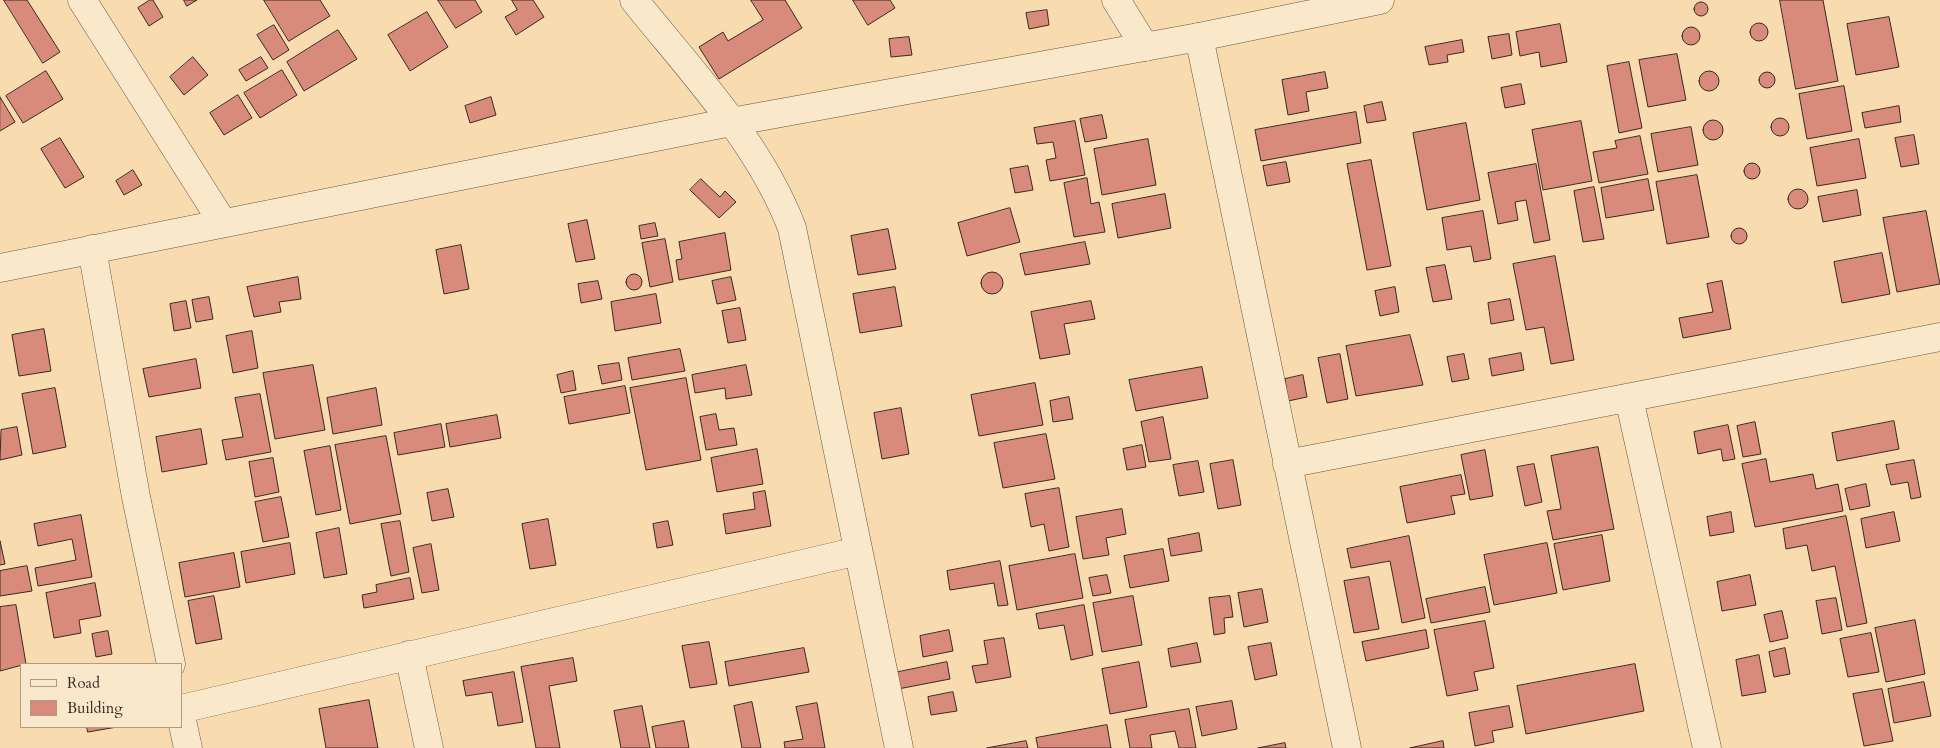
<!DOCTYPE html>
<html>
<head>
<meta charset="utf-8">
<style>
	body { margin:0 }
	#map { position:relative; width:1940px; height:748px; overflow:hidden; background:#f8dbaf; font-family:Cardo,serif }
	canvas { display:block }
	.legend { position:absolute; left:20px; top:663px; width:162px; height:65px; box-sizing:border-box; background:#fae8cb; border:1px solid #ae9c88; margin:0; padding:6px 9px; list-style:none; font-size:15px; color:#3b2923 }
	.legend li { display:flex; align-items:center; gap:10px; height:25px }
	.legend b { width:25px; border:1px solid #ae9c88 }
</style>
</head>
<body>
<div id="map">
<canvas width="1940" height="748"></canvas>
<ul class="legend">
<li><b style="height:6px;background:#fae8cb"></b>Road</li>
<li><b style="height:14px;background:#d88a7b"></b>Building</li>
</ul>
</div>
<script>
const c = document.querySelector('canvas').getContext('2d');
c.lineJoin = 'round';
function paint(path, color) {
  c.fillStyle = color;
  c.fill(path, 'evenodd');
}
function strokePath(path, color, width, dash) {
  c.strokeStyle = color;
  c.lineWidth = width;
  c.lineCap = dash ? 'butt' : 'round';
  c.setLineDash(dash || []);
  c.stroke(path);
}
const building = new Path2D(`
	M4 0H27L60 52 43 63Z
	M150 0H153L163 17 149 26 138 8Z
	M184 0H197L187 6Z
	M264 0H320L330 16 289 41Z
	M438 0H475L482 12 456 28Z
	M512 0H533L544 17 516 35 505 17 517 10Z
	M751 0H785L802 28 719 79 699 47 723 32 728 41 763 20Z
	M853 0H890L895 8 868 25Z
	M1780 0H1823L1838 81 1796 89Z
	M1694 9a7 7 0 1 1 14 0a7 7 0 1 1-14 0Z
	M1047 10 1049 25 1029 29 1026 13Z
	M427 12 448 47 410 71 388 35Z
	M1889 17 1899 67 1856 75 1847 24Z
	M1750 32a9 9 0 1 1 18 0a9 9 0 1 1-18 0Z
	M1560 24 1567 62 1541 67 1539 52 1520 56 1516 32Z
	M274 25 289 50 273 60 257 35Z
	M1682 36a9 9 0 1 1 18 0a9 9 0 1 1-18 0Z
	M338 30 357 59 304 91 287 62Z
	M1509 34 1512 55 1492 59 1488 37Z
	M909 37 912 55 891 57 889 39Z
	M1462 40 1464 52 1447 55 1448 62 1429 65 1425 47Z
	M1677 54 1686 100 1648 107 1639 60Z
	M193 57 208 75 184 95 170 77Z
	M261 57 268 68 246 81 239 70Z
	M1629 62 1642 128 1619 133 1607 66Z
	M282 70 297 95 260 118 244 93Z
	M1699 81a10 10 0 1 1 20 0a10 10 0 1 1-20 0Z
	M46 71 63 99 23 123 6 96Z
	M1325 72 1328 88 1306 92 1309 111 1288 115 1282 80Z
	M1759 80a8 8 0 1 1 16 0a8 8 0 1 1-16 0Z
	M1521 84 1525 104 1505 108 1501 88Z
	M1844 86 1852 131 1807 139 1799 94Z
	M238 95 252 118 224 135 210 113Z
	M0 97 15 122 0 131Z
	M491 97 496 115 470 123 465 106Z
	M1382 102 1386 120 1367 123 1364 106Z
	M1899 106 1901 122 1865 128 1862 113Z
	M1356 112 1361 143 1261 161 1255 130Z
	M1102 115 1107 138 1085 142 1080 119Z
	M1771 127a9 9 0 1 1 18 0a9 9 0 1 1-18 0Z
	M1703 130a10 10 0 1 1 20 0a10 10 0 1 1-20 0Z
	M1075 121 1085 175 1050 181 1046 160 1056 158 1053 142 1037 144 1034 128Z
	M1581 121 1592 181 1543 190 1532 130Z
	M1466 123 1480 200 1427 210 1413 133Z
	M1691 127 1698 165 1658 172 1651 134Z
	M1914 135 1919 164 1901 167 1895 138Z
	M1640 136 1648 174 1599 183 1593 152 1617 148 1615 141Z
	M60 138 84 177 65 188 41 149Z
	M1148 139 1156 185 1102 195 1094 149Z
	M1859 139 1866 178 1817 186 1810 148Z
	M1371 160 1391 266 1367 270 1347 164Z
	M1286 162 1290 182 1267 186 1263 166Z
	M1744 171a8 8 0 1 1 16 0a8 8 0 1 1-16 0Z
	M1536 164 1550 240 1534 243 1526 200 1515 202 1518 220 1498 224 1488 173Z
	M1028 166 1033 190 1015 193 1010 169Z
	M133 170 142 185 124 195 116 181Z
	M1697 175 1709 237 1667 244 1656 182Z
	M1087 178 1091 204 1099 202 1105 232 1074 237 1064 183Z
	M701 179 720 197 725 191 736 202 719 218 690 190Z
	M1648 179 1654 210 1606 218 1601 188Z
	M1594 187 1604 239 1583 242 1574 191Z
	M1788 199a10 10 0 1 1 20 0a10 10 0 1 1-20 0Z
	M1857 190 1861 215 1823 222 1818 197Z
	M1165 194 1171 228 1118 238 1112 204Z
	M1010 208 1020 242 967 256 958 223Z
	M1483 211 1491 259 1474 262 1471 246 1447 250 1442 218Z
	M1926 211 1940 284 1897 292 1883 218Z
	M587 220 595 259 576 262 568 224Z
	M655 223 658 236 641 239 639 226Z
	M1731 236a8 8 0 1 1 16 0a8 8 0 1 1-16 0Z
	M888 229 896 269 858 275 851 236Z
	M725 233 731 270 679 280 676 260 682 259 679 242Z
	M665 239 673 282 650 287 642 243Z
	M1085 242 1090 264 1025 275 1020 254Z
	M461 245 469 289 444 294 436 250Z
	M1882 253 1890 294 1842 303 1834 262Z
	M1555 256 1574 360 1551 364 1544 327 1526 330 1513 264Z
	M1445 265 1452 299 1433 302 1426 268Z
	M981 283a11 11 0 1 1 22 0a11 11 0 1 1-22 0Z
	M626 282a8 8 0 1 1 16 0a8 8 0 1 1-16 0Z
	M298 277 301 299 279 302 281 312 254 317 247 287Z
	M731 277 736 300 717 304 712 281Z
	M598 281 602 299 581 303 578 284Z
	M1722 281 1731 329 1683 338 1679 318 1713 312 1707 284Z
	M895 287 902 326 860 333 853 294Z
	M1395 287 1399 312 1380 316 1375 291Z
	M656 294 661 323 615 331 611 302Z
	M209 297 213 319 196 322 192 300Z
	M1510 299 1514 320 1491 324 1488 303Z
	M186 301 191 328 174 331 170 304Z
	M1091 301 1095 319 1064 324 1070 354 1040 359 1031 312Z
	M740 308 746 340 728 343 722 311Z
	M44 329 51 371 19 376 12 335Z
	M252 331 258 368 233 373 226 336Z
	M1410 335 1423 385 1356 396 1346 346Z
	M680 349 685 371 632 380 628 358Z
	M1521 353 1524 370 1492 376 1489 359Z
	M1340 354 1348 399 1327 403 1318 358Z
	M1464 354 1469 379 1452 382 1447 357Z
	M196 359 201 388 149 397 143 369Z
	M619 363 622 380 602 384 598 366Z
	M313 365 325 430 275 439 263 373Z
	M746 365 752 395 726 399 725 388 695 393 692 375Z
	M1202 367 1208 398 1136 411 1129 380Z
	M573 371 576 390 561 393 557 375Z
	M1303 375 1307 397 1288 401 1285 379Z
	M686 378 701 460 646 470 630 388Z
	M1035 383 1043 425 979 436 971 395Z
	M625 386 630 413 569 424 564 397Z
	M55 388 66 447 33 454 22 394Z
	M376 388 382 425 333 434 327 398Z
	M260 394 271 452 226 460 222 440 243 437 235 398Z
	M1069 397 1073 419 1053 422 1050 401Z
	M901 408 909 454 882 459 874 413Z
	M716 414 719 430 734 428 737 445 706 450 700 417Z
	M497 415 501 438 450 447 446 424Z
	M1163 417 1171 459 1149 462 1141 422Z
	M1894 421 1899 449 1837 461 1832 433Z
	M1755 422 1761 454 1743 457 1737 426Z
	M441 424 445 447 398 455 394 433Z
	M1728 425 1735 459 1723 461 1721 449 1698 454 1694 432Z
	M17 427 22 455 0 460 1 430Z
	M201 429 207 464 162 472 156 437Z
	M1046 434 1055 479 1003 488 994 443Z
	M386 436 401 514 350 524 335 445Z
	M1142 445 1146 467 1127 470 1123 449Z
	M330 446 341 510 316 515 304 451Z
	M1598 447 1614 529 1553 540 1547 511 1561 509 1551 456Z
	M757 449 763 484 717 492 711 458Z
	M1485 450 1493 496 1470 500 1461 455Z
	M273 458 279 492 255 497 249 462Z
	M1766 459 1770 482 1813 474 1816 489 1838 484 1843 511 1755 527 1742 464Z
	M1233 460 1241 505 1218 509 1210 464Z
	M1914 460 1921 497 1911 499 1908 482 1891 485 1886 465Z
	M1198 461 1204 492 1179 496 1173 465Z
	M1534 464 1542 502 1525 506 1517 467Z
	M1461 475 1465 494 1451 496 1455 514 1407 523 1400 487Z
	M1866 484 1870 506 1850 510 1845 489Z
	M1059 488 1069 547 1049 551 1044 524 1031 527 1025 494Z
	M448 489 454 517 432 521 427 493Z
	M765 491 771 526 726 534 723 514 755 509 753 493Z
	M281 497 289 537 263 542 255 502Z
	M1122 509 1126 534 1106 538 1109 555 1083 559 1076 517Z
	M1731 512 1734 532 1710 536 1707 517Z
	M1894 512 1900 541 1866 548 1861 519Z
	M81 515 92 577 38 586 35 568 76 560 72 539 38 546 34 524Z
	M1846 516 1867 623 1847 627 1835 566 1812 571 1807 545 1786 549 1783 529Z
	M548 519 556 565 530 569 522 524Z
	M400 521 409 572 391 576 381 524Z
	M668 521 673 545 657 548 653 524Z
	M339 528 347 574 324 578 316 533Z
	M1199 533 1202 551 1171 556 1168 539Z
	M1602 535 1610 581 1563 590 1554 544Z
	M1409 536 1425 618 1402 623 1390 561 1351 568 1347 549Z
	M0 541 5 564 0 565Z
	M290 543 295 574 246 583 241 552Z
	M1547 543 1557 593 1494 605 1484 555Z
	M431 544 439 590 422 593 413 548Z
	M1163 549 1169 581 1130 588 1124 556Z
	M234 553 240 587 185 597 179 563Z
	M1075 554 1083 598 1017 610 1009 566Z
	M1000 561 1008 605 998 606 994 583 950 590 947 571Z
	M27 566 32 591 0 596V571Z
	M1107 575 1111 593 1093 596 1089 578Z
	M1750 575 1756 605 1722 611 1717 582Z
	M1369 577 1379 629 1354 633 1344 581Z
	M410 578 414 599 364 608 362 595 377 592 376 585Z
	M95 583 101 616 79 620 81 633 54 638 46 593Z
	M1485 587 1490 612 1431 623 1426 599Z
	M1262 589 1268 622 1244 627 1238 593Z
	M214 596 222 639 196 644 188 601Z
	M1133 596 1142 645 1102 652 1093 603Z
	M1230 596 1233 617 1224 618 1225 633 1214 635 1209 598Z
	M1836 598 1842 630 1822 634 1816 601Z
	M16 605 26 664 0 671V607Z
	M1084 605 1093 655 1071 660 1064 625 1039 629 1036 614Z
	M1782 611 1788 638 1770 642 1764 615Z
	M1915 620 1925 674 1886 682 1875 628Z
	M1485 621 1494 668 1474 672 1478 690 1447 696 1434 630Z
	M949 630 953 651 923 657 920 636Z
	M1426 630 1429 648 1366 661 1362 642Z
	M108 631 112 654 96 657 92 634Z
	M1871 633 1879 672 1848 677 1840 639Z
	M1004 638 1011 677 976 683 972 666 988 664 984 641Z
	M709 642 717 684 690 688 682 646Z
	M1197 643 1201 662 1171 667 1168 649Z
	M1271 643 1277 675 1255 680 1248 647Z
	M804 648 809 672 729 686 725 662Z
	M1785 648 1790 674 1774 677 1769 652Z
	M1759 655 1766 692 1742 696 1736 660Z
	M573 658 577 681 549 686 560 748H536L521 667Z
	M947 662 950 679 898 689 894 673Z
	M1139 662 1147 707 1110 714 1102 669Z
	M1635 664 1644 711 1526 734 1517 686Z
	M514 672 523 722 498 726 492 692 466 696 463 681Z
	M1924 682 1931 716 1894 723 1888 689Z
	M1882 689 1893 741 1864 746 1853 694Z
	M953 692 957 711 931 715 928 697Z
	M369 700 378 748H326L319 709Z
	M1232 701 1237 729 1202 736 1196 707Z
	M752 702 761 748H742L734 706Z
	M817 703 825 748H785L784 742 803 739 796 707Z
	M642 706 650 748H621L614 711Z
	M1509 706 1513 727 1492 731 1494 742 1475 746 1469 713Z
	M1189 709 1196 748H1179L1175 731 1150 735 1152 748H1130L1125 720Z
	M684 721 689 748H656L652 727Z
	M1107 725 1111 748H1038L1036 738Z
	M87 727H117L88 732Z
	M1026 741 1028 748H987Z
	M1443 741 1444 748H1410Z
	M1285 743 1286 748H1258Z`);
const minor = new Path2D(`
	M82 0 223 223
	M634 0C691 71 759 142 792 228L899 748
	M1116 0 1145 47
	M1199 37 1347 748
	M92 249 136 497 171 664
	M1629 398 1707 748
	M1287 464 1940 337
	M409 655 429 748
	M181 709 858 551
	M181 716 188 748`);
const tertiary = new Path2D(`
	M0 268 731 122 1199 37 1380 0`);
paint(building, '#d88a7b');
strokePath(building, '#3b2923', 1);
strokePath(minor, '#6a5646', 29);
strokePath(tertiary, '#6a5646', 29);
strokePath(minor, '#fae8cb', 28);
strokePath(tertiary, '#fae8cb', 28);
</script>
</body>
</html>
